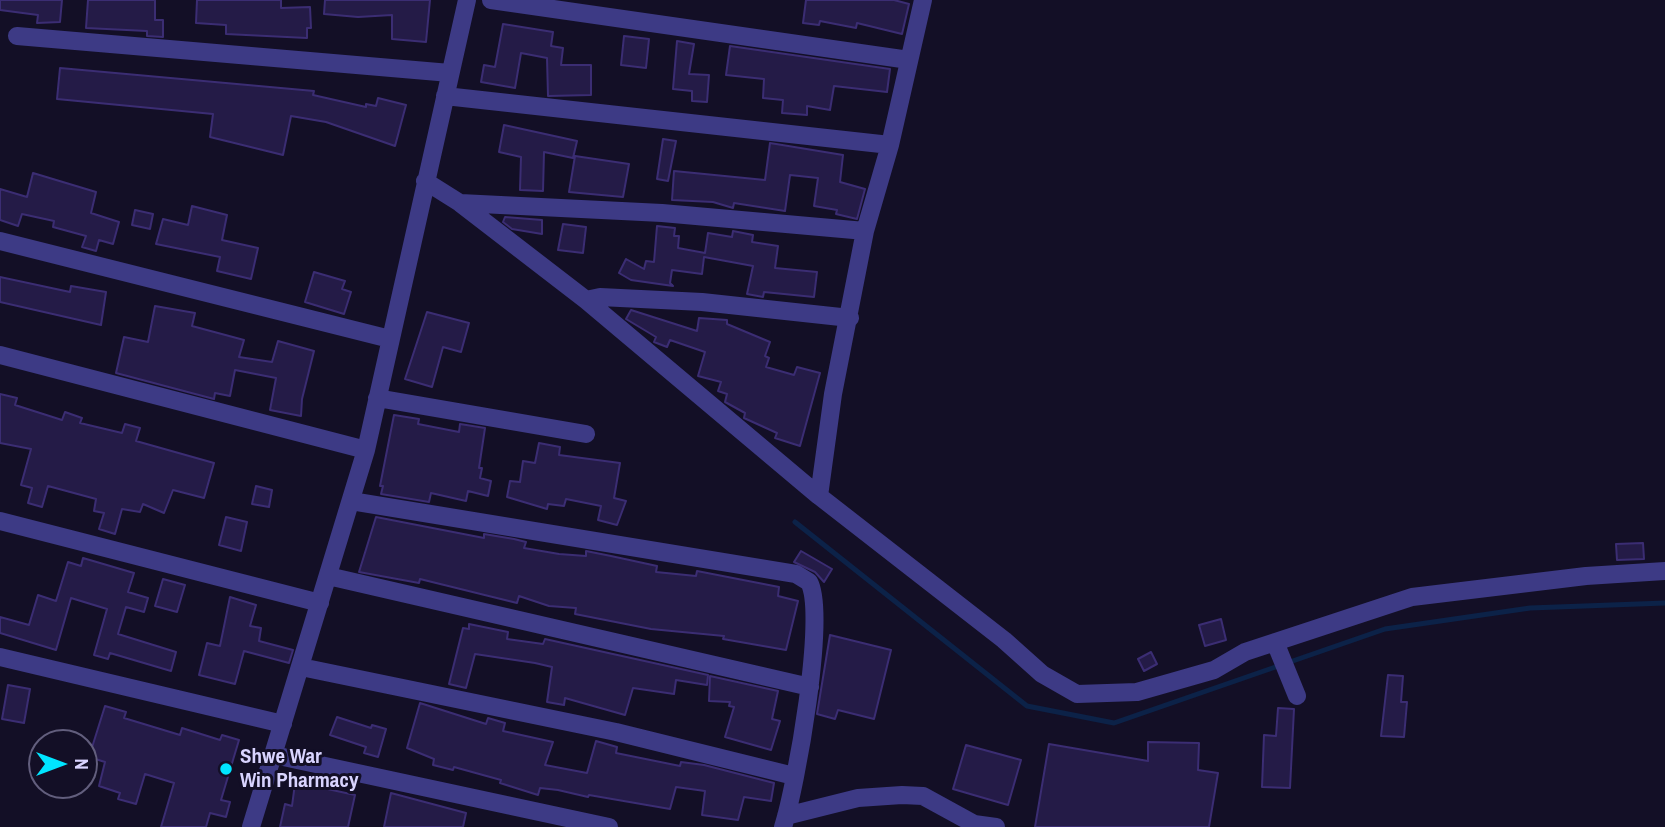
<!DOCTYPE html>
<html>
<head>
<meta charset="utf-8">
<style>
	body { margin:0 }
	#map { position:relative; width:1665px; height:827px; overflow:hidden; background:#130f26; font-family:"Archivo Narrow",sans-serif }
	canvas { display:block }
	.north { position:absolute; left:28px; top:729px; width:70px; height:70px; box-sizing:border-box; background:#130f26; border:2px solid #625e7d; border-radius:50%; rotate:90deg; font-size:19px; font-weight:700; line-height:28px; text-align:center; color:#d9d4ff }
	.north::after { content:''; display:block; margin:auto; width:24px; height:32px; background:#00e5ff; clip-path:polygon(50% 0,100% 100%,50% 72%,0 100%) }
</style>
</head>
<body>
<div id="map">
<canvas width="1665" height="827"></canvas>
<div class="north">N</div>
</div>
<script>
const c = document.querySelector('canvas').getContext('2d');
c.lineJoin = 'round';
function strokePath(path, color, width, dash) {
  c.strokeStyle = color;
  c.lineWidth = width;
  c.lineCap = dash ? 'butt' : 'round';
  c.setLineDash(dash || []);
  c.stroke(path);
}
function paint(path, color) {
  c.fillStyle = color;
  c.fill(path, 'evenodd');
}
function label(font, color, halo, rows, align = 'center') {
  c.font = font + ' "Archivo Narrow",sans-serif';
  c.lineWidth = 6;
  c.setLineDash([]);
  c.textBaseline = 'middle';
  c.strokeStyle = halo;
  c.fillStyle = color;
  for (const [text, x, y, turn = 0] of rows) {
    c.save();
    c.translate(x, y);
    c.rotate((+turn || 0) * Math.PI / 180);
    c.textAlign = isNaN(turn) ? turn : align;
    if (halo) c.strokeText(text, 0, 0);
    c.fillText(text, 0, 0);
    c.restore();
  }
}
const stream = new Path2D(`
	M795 522 1027 706 1114 723 1385 629 1530 608 1665 603`);
const building = new Path2D(`
	M0 0H62L60 22 37 23 38 15 0 10Z
	M88 0H155V20H163V37L147 36V31L86 28Z
	M197 0H281V8L310 7 311 28H307V38L226 34V25L196 23Z
	M325 0H430L426 42 392 39V15L358 17 324 14Z
	M806 0H894L909 4 902 34 857 23 856 28 820 21 819 25 803 23Z
	M503 24 553 32 551 46 563 48 561 65H591V95L548 96 547 58 521 53 515 88 481 82 484 65 495 67Z
	M624 36 649 39 646 68 621 65Z
	M677 41 694 44 689 74 709 75 707 102 692 101V91L673 89Z
	M730 46 890 69 887 92 834 86 830 110 807 106V115L782 113 783 100 763 98 764 79 726 75Z
	M60 68 314 91 313 95 366 107V104L376 106 378 98 406 105 395 146 326 122 291 116 283 155 210 137 213 114 57 99Z
	M504 125 577 141 573 158 544 152 543 191 520 190 521 157 499 152Z
	M663 139 676 141 668 181 657 179Z
	M770 143 843 155 840 182 865 189 857 219 836 214 837 210 814 206 818 178 790 175 785 211 734 203 733 208 713 202 672 200 674 171 765 180Z
	M575 156 629 164 623 197 569 192Z
	M33 173 96 192 91 213 119 222 113 244 99 240 96 251 82 247 86 236 53 227 54 221 22 214 18 226 0 220V189L27 197Z
	M192 206 227 215 222 240 258 248 251 279 217 271 220 257 156 244 163 219 188 225Z
	M135 210 153 214 150 229 132 225Z
	M505 217 542 220V234L512 229 503 222Z
	M563 224 586 227 583 253 558 250Z
	M657 226 675 228 674 236H679L678 248 705 253 708 233 732 237 733 231 753 235 752 242 778 246 775 268 817 272 814 297 764 292 763 297 747 294 753 266 704 257 702 274 672 270 670 283 673 286 631 280 619 273 626 259 644 269 646 261 654 262Z
	M314 272 345 281 342 289 351 292 344 314 305 302Z
	M0 277 70 292 71 286 106 292 101 325 0 302Z
	M155 306 195 313 192 326 244 340 239 357 272 362 278 341 314 351 302 399 301 416 270 410 276 378 235 370 230 396 215 393 214 399 116 373 124 337 148 342Z
	M631 310 697 331 699 318 727 320V324L770 342 765 356 769 358 766 367 794 375 797 367 820 373 800 446 775 438 777 433 744 418 745 413 725 402 727 394 718 391 721 382 698 376 705 352 670 340 667 347 654 342 656 337 626 319Z
	M427 312 469 323 461 352 443 347 432 387 405 379Z
	M0 394 17 398 15 405 62 420 65 412 82 418 80 423 122 433 125 424 140 428 136 441 214 463 204 498 173 490 164 513 143 504 140 512 122 509 115 534 99 529 104 513 94 511 96 499 48 486 42 507 28 503 32 488 21 485 31 449 0 443Z
	M394 415 419 419 418 424 459 432 460 424 485 428 479 468H482L480 478 491 481 488 496 468 491 466 501 431 493 429 502 381 494 383 486H380Z
	M539 443 560 447 559 455 620 463 614 498 626 501 617 525 598 520 601 506 566 499 564 506 548 504 547 509 507 497 510 481 520 482 523 461 535 463Z
	M256 486 272 490 269 507 252 504Z
	M226 517 247 522 241 551 219 545Z
	M376 517 484 538V534L514 539 526 542 524 548 559 554 586 556V551L611 556 657 566 656 572 696 576 697 571 779 587 778 596 798 601 786 650 723 639 724 636 651 629 575 614 576 608 549 606 519 596 517 603 420 579 419 583 359 572Z
	M1643 543 1644 559 1617 560 1616 544Z
	M801 551 832 569 824 582 815 572 794 562Z
	M83 558 134 573 128 592 148 598 144 612 126 607 118 634 176 652 171 671 110 653 108 659 94 655 107 609 71 598 56 650 0 633V617L29 625 38 595 56 601 68 562 81 566Z
	M163 579 185 585 177 612 155 606Z
	M230 597 256 605 250 626 261 628 259 641 293 650 289 663 244 651 235 684 199 675 207 643 220 646Z
	M1221 619 1226 640 1205 646 1199 625Z
	M469 624 508 632 507 639 543 644 545 639 708 675 707 685 676 680 674 694 633 688 625 715 565 698 564 705 547 702 552 667 535 663 475 654 466 688 449 684 463 628 469 629Z
	M830 635 891 650 874 719 838 710 835 719 817 714Z
	M1151 652 1157 664 1144 671 1138 659Z
	M1388 675 1403 676 1401 702H1407L1404 737 1381 736Z
	M710 676 778 691 772 719 780 721 771 750 725 737 734 707 729 706 730 702 709 701Z
	M8 685 30 689 24 723 2 719Z
	M420 703 486 724 488 718 505 723 503 731 553 742 545 765 587 773 596 741 617 747 616 753 680 766 681 762 704 765 774 783 771 801 744 797 738 820 702 815 705 791 676 787 670 809 589 795 588 797 558 790 540 788 538 795 500 783 501 780 454 767 453 770 433 765 434 759 407 748Z
	M105 706 126 712 124 718 180 735 182 728 220 740 222 735 239 740 221 800 230 802 226 817 210 813 206 827H161L174 783 145 774 136 804 118 799 120 793 99 786 105 762 89 757Z
	M1278 708 1294 709 1290 788 1262 787 1264 735 1276 736Z
	M337 717 371 728 372 725 386 729 378 757 364 753 366 747 330 735Z
	M1148 742 1199 743 1198 770 1218 773 1209 827H1035L1049 744 1148 761Z
	M966 745 1021 760 1008 805 953 789Z
	M296 776 324 780 323 788 355 795 348 827H280L285 804 292 806Z
	M391 793 466 813 463 827H384Z`);
const minor = new Path2D(`
	M491 0 909 60
	M17 36 450 73
	M445 96 890 145
	M425 181 460 203 586 300 819 496 1004 640 1042 674 1077 694 1137 692 1214 670 1245 652 1412 597 1586 576 1665 571
	M460 203 662 213 865 231
	M0 241 390 339
	M586 300 600 297 702 302 850 318
	M0 355 366 450
	M377 398 586 434
	M819 496 833 394 865 231 890 145 923 0
	M351 501 796 574 809 582C827 614 796 787 783 827
	M0 521 320 603
	M328 576 810 687
	M1275 642 1297 696
	M0 657 283 724
	M301 667 616 732 794 776
	M274 755 609 827
	M786 816 858 798 902 795 923 796 974 824 996 827
	M251 827 366 450 467 0`);
const markers = [
	[226,769,7,"#00e5ff"]
];
const poiNames = [
	["Shwe War",240,757],
	["Win Pharmacy",240,781]
];
strokePath(stream, '#0c2248', 5);
paint(building, '#241b47');
strokePath(building, '#3b2d73', 2);
strokePath(minor, '#3d3a85', 18);
for (const [x, y, r, color] of markers) {
  const dot = new Path2D();
  dot.arc(x, y, r, 0, 2 * Math.PI);
  c.fillStyle = color;
  c.fill(dot);
  strokePath(dot, '#130f26', 2.5);
}
label('bold 21px', '#d9d4ff', '#130f26', poiNames, 'left');
</script>
</body>
</html>
